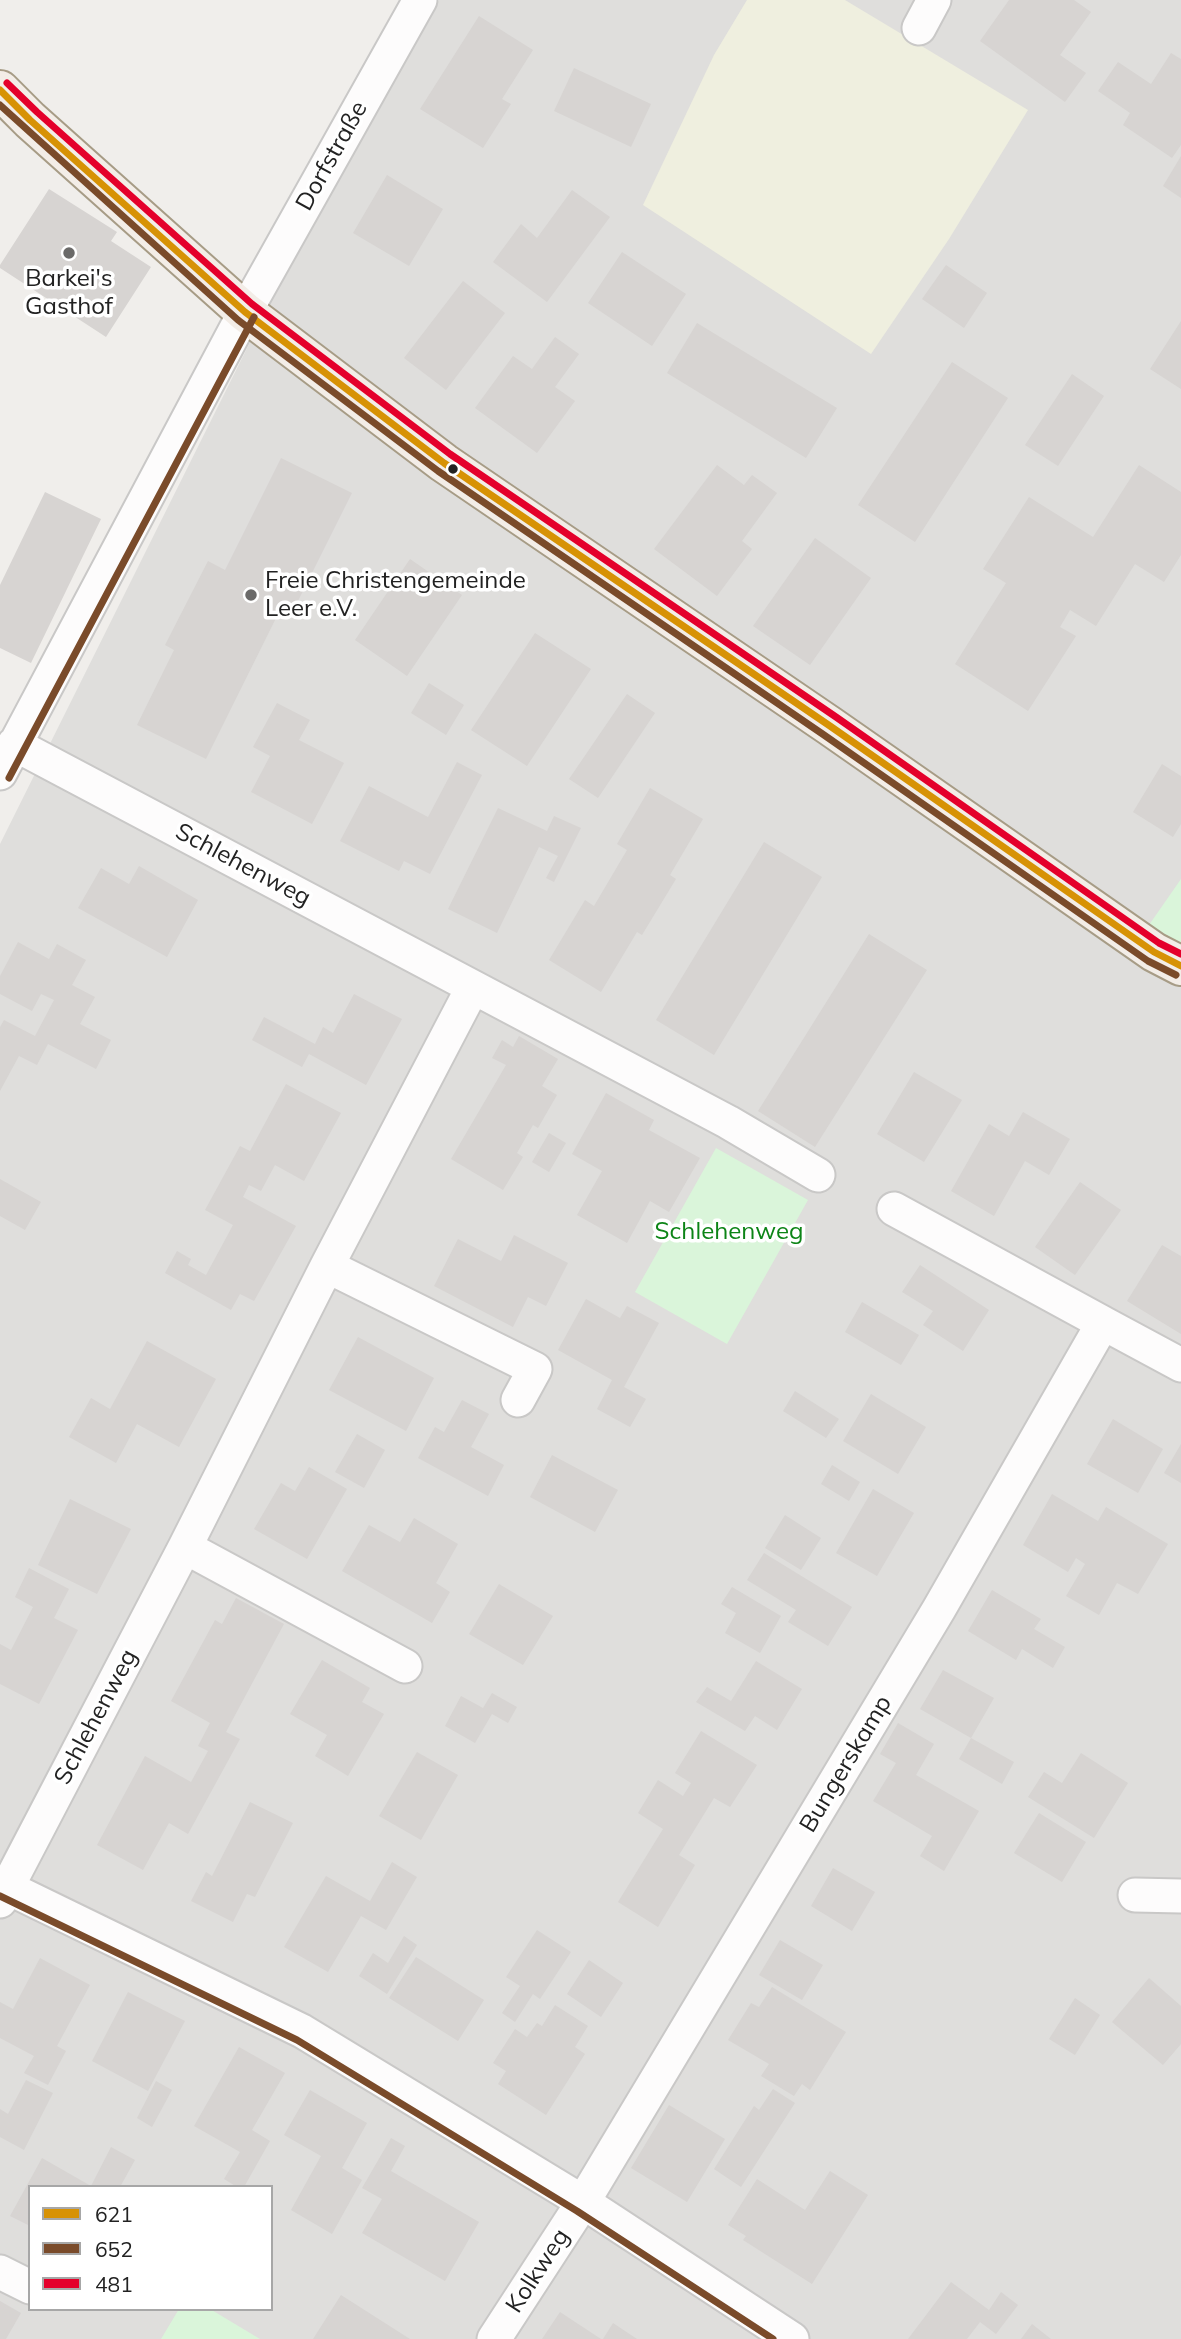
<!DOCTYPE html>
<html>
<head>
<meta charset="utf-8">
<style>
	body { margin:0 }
	#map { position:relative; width:1181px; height:2339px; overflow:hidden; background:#f0eeeb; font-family:Mulish,sans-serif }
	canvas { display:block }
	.legend { position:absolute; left:28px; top:2185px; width:245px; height:126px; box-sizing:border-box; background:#fff; border:2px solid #a7a7a7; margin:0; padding:9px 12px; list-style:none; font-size:21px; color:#222 }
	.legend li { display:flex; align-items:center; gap:14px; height:35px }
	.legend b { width:35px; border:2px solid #a7a7a7 }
</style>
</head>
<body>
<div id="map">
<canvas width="1181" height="2339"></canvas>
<ul class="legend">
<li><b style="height:9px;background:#d79205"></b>621</li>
<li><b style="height:9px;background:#7a4b2a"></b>652</li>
<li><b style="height:9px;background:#e4002b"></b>481</li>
</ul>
</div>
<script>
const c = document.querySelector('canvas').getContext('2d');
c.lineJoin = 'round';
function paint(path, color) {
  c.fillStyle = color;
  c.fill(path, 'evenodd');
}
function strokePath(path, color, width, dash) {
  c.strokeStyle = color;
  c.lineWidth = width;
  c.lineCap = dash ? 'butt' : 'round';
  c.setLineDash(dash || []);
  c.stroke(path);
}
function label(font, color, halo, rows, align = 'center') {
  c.font = font + ' Mulish,sans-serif';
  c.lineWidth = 7;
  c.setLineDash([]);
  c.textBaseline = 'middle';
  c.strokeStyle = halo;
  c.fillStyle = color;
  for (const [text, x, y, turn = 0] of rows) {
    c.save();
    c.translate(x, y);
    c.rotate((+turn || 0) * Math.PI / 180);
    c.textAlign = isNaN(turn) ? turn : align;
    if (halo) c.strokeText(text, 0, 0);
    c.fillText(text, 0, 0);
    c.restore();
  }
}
const residential = new Path2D(`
	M439 0H1181V2339H0V844L277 288ZM30 2187H271V2309H30Z`);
const farmland = new Path2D(`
	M747 0H845L1028 110 949 239 871 354 643 205 714 55Z`);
const park = new Path2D(`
	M1181 879V956L1142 935Z
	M716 1148 808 1200 727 1344 635 1292Z
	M179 2309H210L260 2339H161Z`);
const building = new Path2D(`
	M1009 0H1074L1091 12 1060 55 1086 73 1065 102 980 41Z
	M479 16 533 50 502 99 511 104 483 148 420 109Z
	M1171 53 1181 59V145L1172 158 1123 125 1130 113 1098 91 1118 62 1151 84Z
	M574 68 651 104 631 147 554 111Z
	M1181 156V198L1163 186Z
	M387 175 443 209 409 266 353 233Z
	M49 189 117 232 111 241 151 267 106 337 0 268V265Z
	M572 190 610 217 547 302 493 262 521 224 537 238Z
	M622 252 686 294 652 346 588 303Z
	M946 265 987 293 964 328 922 299Z
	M463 281 505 313 446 390 404 358Z
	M1181 321V389L1150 369Z
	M697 323 837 408 806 458 667 373Z
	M555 337 579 354 555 387 575 401 537 453 475 408 513 356 532 369Z
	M952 362 1008 398 915 542 858 505Z
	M1072 374 1104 396 1058 466 1025 445Z
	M281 458 352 493 294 609 283 604 206 759 137 725 174 650 165 645 208 561 225 570Z
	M717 465 744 485 752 475 777 493 742 541 752 549 717 596 654 549Z
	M1139 465 1181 492V555L1164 582 1135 564 1096 626 1070 610 1060 627 1076 636 1028 711 955 664 1006 583 983 569 1029 497 1093 537Z
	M45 492 101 519 31 663 0 648V585Z
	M815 538 871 578 810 665 753 626Z
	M410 559 462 595 407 676 355 640Z
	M535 633 591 669 527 766 471 730Z
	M429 683 464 705 446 735 411 713Z
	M627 694 655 713 598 798 569 779Z
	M277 703 310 720 299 740 344 763 312 824 251 792 270 756 253 747Z
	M457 762 482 775 430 874 404 861 399 871 340 841 369 786 428 817Z
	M1162 764 1181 776V824L1173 837 1133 812Z
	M650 788 703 819 670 875 676 879 642 935 637 932 601 992 549 960 585 900 594 906 627 850 617 844Z
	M498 808 547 831 554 816 581 828 554 882 546 878 558 856 539 847 497 933 448 909Z
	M764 842 822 877 714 1055 656 1020Z
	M139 866 198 900 167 957 78 908 101 868 129 884Z
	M869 934 927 970 815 1147 758 1111Z
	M18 942 49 959 57 944 86 960 72 985 95 997 80 1024 111 1040 96 1069 48 1044 37 1065 19 1056 0 1091V1027L4 1020 35 1036 54 1000 41 994 32 1011 0 994V976Z
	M354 994 402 1019 366 1085 309 1054 302 1067 252 1040 264 1017 315 1044 323 1027 333 1033Z
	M519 1036 558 1059 542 1086 557 1095 538 1128 533 1125 517 1153 523 1157 503 1190 451 1159 506 1065 492 1058 502 1040 513 1047Z
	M914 1072 962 1100 924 1162 877 1134Z
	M286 1084 341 1113 304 1181 275 1165 261 1191 249 1185 243 1197 296 1226 254 1301 240 1294 231 1310 165 1273 177 1251 191 1259 188 1265 206 1275 233 1225 205 1210 240 1146 250 1151Z
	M606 1093 654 1120 649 1130 700 1158 669 1212 650 1201 627 1243 577 1215 602 1171 572 1154Z
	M1023 1112 1070 1139 1049 1175 1025 1161 994 1216 951 1191 989 1124 1009 1136Z
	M549 1133 566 1143 549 1172 532 1162Z
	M0 1179 41 1202 25 1230 0 1216Z
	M1080 1182 1121 1210 1075 1275 1035 1247Z
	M514 1235 568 1263 546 1306 528 1297 513 1327 434 1286 458 1239 501 1261Z
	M1162 1245 1181 1256V1334L1127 1301Z
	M920 1265 989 1310 963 1351 923 1325 933 1311 902 1292Z
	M586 1299 620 1318 627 1306 659 1323 624 1387 646 1399 630 1427 597 1409 612 1380 558 1350Z
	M862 1302 919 1335 901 1365 845 1332Z
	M358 1337 434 1378 406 1431 329 1390Z
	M147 1341 216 1379 179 1447 137 1424 116 1463 69 1437 91 1398 110 1409Z
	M795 1391 839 1419 826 1438 783 1411Z
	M871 1394 926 1427 898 1474 843 1441Z
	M462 1400 489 1414 471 1447 504 1465 488 1496 418 1458 435 1427 444 1432Z
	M1113 1419 1163 1449 1138 1493 1087 1464Z
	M357 1434 385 1450 364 1488 335 1472Z
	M1181 1444V1483L1164 1473Z
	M552 1455 618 1490 595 1532 530 1497Z
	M832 1465 860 1482 849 1501 821 1484Z
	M309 1467 347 1489 307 1559 254 1529 281 1483 295 1491Z
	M873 1489 914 1513 877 1576 836 1553Z
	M1052 1494 1098 1521 1106 1507 1168 1544 1138 1594 1117 1583 1099 1615 1066 1596 1085 1564 1076 1558 1068 1572 1023 1545Z
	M70 1499 131 1529 97 1594 38 1565Z
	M785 1515 821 1538 801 1570 765 1548Z
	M414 1518 458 1544 436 1583 450 1592 432 1623 342 1571 369 1525 400 1542Z
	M764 1553 852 1607 828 1646 788 1622 796 1610 747 1580Z
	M29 1568 69 1589 54 1618 78 1630 39 1704 0 1684V1644L11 1650 33 1607 15 1597Z
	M499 1584 553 1616 523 1665 469 1634Z
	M732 1587 781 1616 760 1653 725 1633 736 1613 721 1604Z
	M992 1590 1041 1619 1034 1629 1065 1647 1053 1668 1022 1649 1016 1660 968 1631Z
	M236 1598 284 1624 226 1732 240 1739 188 1834 169 1823 143 1870 97 1845 145 1756 191 1782 208 1751 198 1746 210 1723 171 1701 215 1620 222 1624Z
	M322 1660 370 1688 362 1702 384 1714 348 1776 315 1756 327 1735 290 1714Z
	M756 1661 802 1689 777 1730 755 1716 745 1731 696 1702 707 1687 731 1701Z
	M943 1670 994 1698 971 1738 920 1709Z
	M492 1693 517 1707 508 1723 492 1714 475 1743 445 1726 461 1696 483 1708Z
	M898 1723 934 1744 916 1775 979 1811 944 1871 920 1856 932 1836 873 1801 896 1763 880 1754Z
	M701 1731 757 1765 730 1807 714 1798 679 1855 695 1865 658 1927 618 1902 663 1829 638 1813 658 1780 683 1796 691 1783 675 1773Z
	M971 1738 1014 1762 1002 1784 959 1759Z
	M417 1752 458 1775 421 1840 379 1816Z
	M1081 1753 1128 1783 1094 1838 1028 1797 1044 1772 1062 1783Z
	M250 1802 293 1823 255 1897 247 1894 233 1922 191 1901 206 1872 212 1876Z
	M1039 1813 1086 1842 1062 1882 1014 1853Z
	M392 1862 417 1877 386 1930 361 1916 328 1972 284 1947 326 1876 370 1901Z
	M833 1868 875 1892 852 1931 811 1906Z
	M537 1930 571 1952 540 1999 533 1994 515 2022 502 2013 520 1986 506 1977Z
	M404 1936 417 1945 387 1994 359 1976 373 1953 388 1963Z
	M780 1940 823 1965 802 2000 759 1975Z
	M416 1957 484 2000 458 2041 389 1998Z
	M40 1958 90 1985 57 2046 66 2051 48 2085 24 2073 34 2056 0 2038V2002L13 2009Z
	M589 1960 623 1983 601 2017 567 1994Z
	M1149 1978 1181 2006V2044L1163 2065 1112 2022Z
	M772 1987 846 2032 810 2090 802 2084 794 2096 761 2076 769 2064 728 2040 751 2003 759 2007Z
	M128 1992 185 2021 148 2091 92 2061Z
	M1075 1998 1100 2015 1075 2055 1049 2039Z
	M555 2005 588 2026 575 2047 585 2054 546 2115 498 2084 506 2071 493 2063 515 2029 527 2037 537 2023 542 2026Z
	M239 2047 285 2073 252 2130 270 2141 244 2187H237L224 2179 240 2152 194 2126Z
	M26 2080 53 2093 24 2150 0 2137V2109L8 2114Z
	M156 2081 172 2090 152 2127 137 2118Z
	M773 2089 795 2103 741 2187 714 2169 754 2106 759 2110Z
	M310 2090 367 2123 342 2168 362 2180 332 2234 291 2210 321 2156 284 2135Z
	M669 2105 725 2139 687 2202 631 2168Z
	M391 2138 405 2146 391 2171 479 2222 445 2281 362 2233 382 2199 362 2188Z
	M111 2147 135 2160 120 2187H30V2226L10 2216 42 2158 91 2186Z
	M830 2171 868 2195 812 2284 743 2240 746 2236 728 2225 757 2179 805 2210Z
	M951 2282 989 2310 1001 2292 1018 2305 996 2334 980 2322 967 2339H908Z
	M341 2295 410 2339H313Z
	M0 2301 21 2313 6 2339H0Z
	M560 2312 601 2339H542Z
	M613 2323 637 2339H603Z
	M1032 2324 1051 2339H1021Z`);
const minor = new Path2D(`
	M919 28 934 0
	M0 773 245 312 420 0
	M473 987 728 1122 818 1175
	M894 1209 1103 1323
	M327 1266 535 1369 518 1400
	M185 1547 405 1666
	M0 1884 302 2031 583 2202 792 2339
	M1135 1895 1181 1896
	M0 1901 185 1547 327 1266 473 987 14 744
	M0 2272 30 2287
	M494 2339 583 2202 939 1609 1103 1323 1181 1365`);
const primary = new Path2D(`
	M0 90 30 120 245 312 444 463 830 726 1154 952 1181 966`);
const bus1 = new Path2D(`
	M0 90 30 120 245 312 444 463 830 726 1154 952 1181 966`);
const bus2 = new Path2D(`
	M0 105 238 320 438 471 824 735 1148 961 1176 975
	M9 778 254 317
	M0 1896 297 2040 577 2211 773 2339`);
const bus3 = new Path2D(`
	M7 83 37 112 252 304 450 454 836 717 1159 943 1181 954`);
const markers = [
	[69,253,7,"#6a6968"],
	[453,469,6,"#222"],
	[251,595,7,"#6a6968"]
];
const streetNames = [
	["Dorfstraße",332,156,-61],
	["Schlehenweg",243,865,28],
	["Schlehenweg",96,1717,-62],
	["Bungerskamp",846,1764,-59],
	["Kolkweg",538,2271,-57]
];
const poiNames = [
	["Barkei's",69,279],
	["Gasthof",69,307],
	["Freie Christengemeinde",265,581,"left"],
	["Leer e.V.",265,609,"left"]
];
const parkNames = [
	["Schlehenweg",729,1232]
];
paint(residential, '#dfdedc');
paint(farmland, '#efefdf');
paint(park, '#daf5da');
paint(building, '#d7d4d2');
strokePath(minor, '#c9c8c7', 37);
strokePath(primary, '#a79c86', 42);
strokePath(minor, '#fdfcfc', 33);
strokePath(primary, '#f3ede7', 38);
strokePath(bus1, '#d79205', 7);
strokePath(bus2, '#7a4b2a', 7);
strokePath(bus3, '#e4002b', 7);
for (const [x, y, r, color] of markers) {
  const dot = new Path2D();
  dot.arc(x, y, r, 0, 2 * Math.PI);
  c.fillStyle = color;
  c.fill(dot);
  strokePath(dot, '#fff', 2.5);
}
label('24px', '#222', '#fff', streetNames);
label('24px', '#222', '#fff', poiNames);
label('24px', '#0c8416', '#fff', parkNames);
</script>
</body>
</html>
